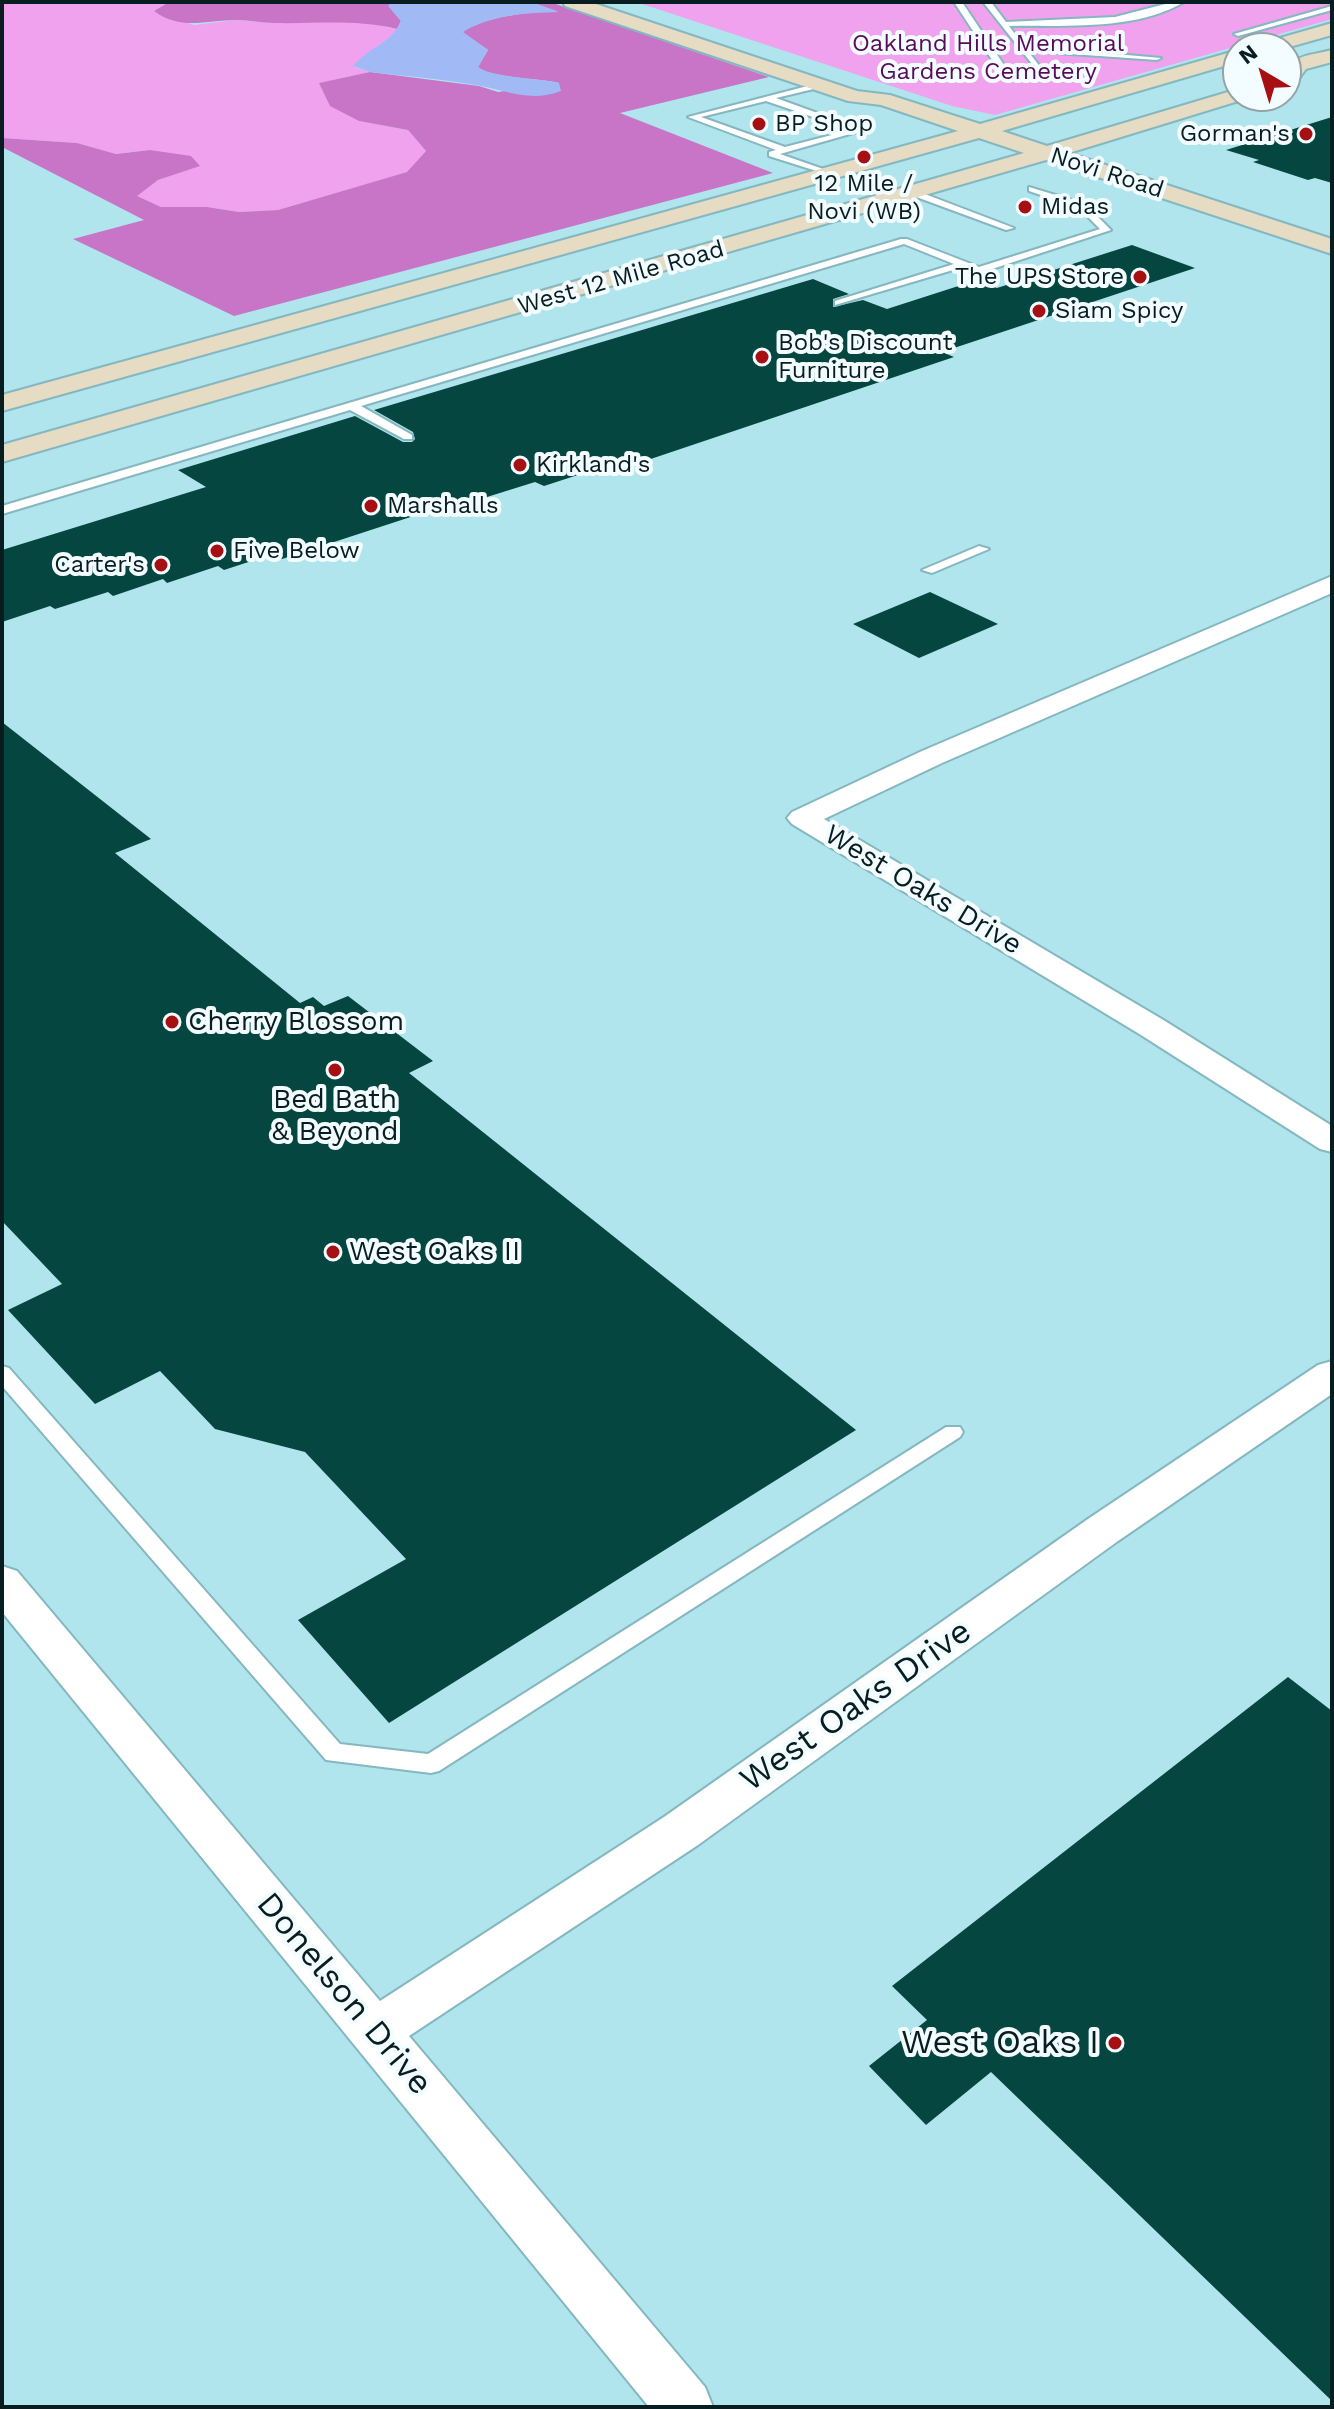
<!DOCTYPE html>
<html>
<head>
<meta charset="utf-8">
<style>
	body { margin:0 }
	#map { position:relative; width:1334px; height:2409px; overflow:hidden; background:#b0e5ed; font-family:"Work Sans",sans-serif }
	canvas { display:block }
	.frame { position:absolute; inset:0; border:4px solid #081d20; pointer-events:none }
	.north { position:absolute; left:1222px; top:32px; width:80px; height:80px; box-sizing:border-box; background:#f3fdff; border:2px solid #95a3a6; border-radius:50%; rotate:322deg; font-size:22px; font-weight:700; line-height:32px; text-align:center; color:#081d20 }
	.north::after { content:''; display:block; margin:auto; width:28px; height:36px; background:#a61013; clip-path:polygon(50% 0,100% 100%,50% 72%,0 100%) }
</style>
</head>
<body>
<div id="map">
<canvas width="1334" height="2409"></canvas>
<div class="frame"></div>
<div class="north">N</div>
</div>
<script>
const c = document.querySelector('canvas').getContext('2d');
c.lineJoin = 'round';
function paint(path, color) {
  c.fillStyle = color;
  c.fill(path, 'evenodd');
}
function strokePath(path, color, width, dash) {
  c.strokeStyle = color;
  c.lineWidth = width;
  c.lineCap = dash ? 'butt' : 'round';
  c.setLineDash(dash || []);
  c.stroke(path);
}
function label(font, color, halo, rows, align = 'center') {
  c.font = font + ' "Work Sans",sans-serif';
  c.lineWidth = 8;
  c.setLineDash([]);
  c.textBaseline = 'middle';
  c.strokeStyle = halo;
  c.fillStyle = color;
  for (const [text, x, y, turn = 0] of rows) {
    c.save();
    c.translate(x, y);
    c.rotate((+turn || 0) * Math.PI / 180);
    c.textAlign = isNaN(turn) ? turn : align;
    if (halo) c.strokeText(text, 0, 0);
    c.fillText(text, 0, 0);
    c.restore();
  }
}
const green = new Path2D(`
	M11 2H169L154 11 194 25 236 20 274 23 356 21 397 29C385 45 368 49 354 67L370 72 320 83 359 121 408 130 426 151 408 172 278 210 239 212 207 207H161L136 196 158 180 199 166 150 150 116 154 77 143 2 138V4Z
	M636 2H1332V19L995 115 952 106Z`);
const forest = new Path2D(`
	M169 2H392L389 6 401 21 397 29C355 19 316 24 274 23 262 23 249 20 237 20 206 20 181 31 154 11Z
	M531 2H550L769 77 620 113 773 173 234 316 73 239 144 220 2 147V138L77 143 116 154 150 150 191 156 200 166 158 180 137 196 161 207H207L239 212 278 210 407 172 426 151 408 130 359 121 330 106 319 83 370 72 479 86 498 92 559 83C538 78 490 78 478 67L488 50 462 32C491 15 524 13 556 11Z`);
const water = new Path2D(`
	M392 2H531L559 12C527 13 491 14 463 32L488 50 478 67C489 77 538 78 559 83L561 91C530 103 506 90 476 85 441 79 405 76 370 72L353 66C370 46 391 44 401 21L388 6Z`);
const building = new Path2D(`
	M1332 117V183L1315 178 1308 180 1253 162 1259 160 1226 150Z
	M1132 245 1195 268 942 352 954 357 618 470 595 476 587 472 544 486 535 482 487 497 481 494 282 559 273 554 224 570 218 566 167 583 163 579 113 596 108 592 55 609 50 606 2 622V550L206 487 178 470 355 416 403 442H412L415 439 413 432 374 410 813 279 849 294 833 299V307L863 300 887 309 977 280 997 288Z
	M930 592 998 624 919 658 853 624Z
	M2 722 151 839 115 853 300 1003 313 997 324 1006 348 996 433 1061 409 1073 856 1430 389 1723 298 1620 406 1559 305 1452 215 1429 160 1371 95 1404 8 1310 62 1284 2 1221Z
	M1288 1677 1332 1711V2401L991 2072 926 2125 869 2066 927 2020 892 1986Z`);
const service = new Path2D(`
	M954 2H962L1004 65 1016 72V76L998 69Z
	M983 2H991L1006 22 1115 17 1173 2H1184C1135 31 1064 25 1009 26L1024 46 1161 58 1157 60 1028 51 1044 72 1040 74Z
	M1332 6V10L1238 36 1234 34Z
	M819 83 822 87 776 98 864 130 780 154 829 171V175L769 156V152L776 150 688 117ZM766 101 851 130 785 147 701 117Z
	M1029 187 1085 204 1111 230 983 272 963 267 835 305V301L954 264 904 244 361 406 412 435V439H404L350 410 2 514V506L901 239H907L979 267 1100 229 1079 208 1029 191Z
	M911 191H917L1014 228 1006 230 911 195Z
	M979 546 989 549 932 573 922 570Z
	M2 1366 9 1368 340 1744 428 1754 946 1427H960L963 1432 960 1437 439 1771 431 1773 326 1760 2 1386Z`);
const minor = new Path2D(`
	M1332 576V593L942 763 824 819 1165 1021 1332 1126V1152L1320 1149 1141 1035 792 824 787 818 792 812 922 751Z
	M1332 1361V1394L1118 1541 698 1845 409 2036 705 2387 713 2407H649L2 1612V1566L17 1571 380 2001 664 1817 1088 1519 1318 1365Z`);
const secondary = new Path2D(`
	M563 2H590L857 91 890 95 980 124 1238 50V62L1002 131 1047 146 1238 89V96H1248L1245 99 1069 153 1332 239V254L1046 160 2 462V445L1024 153 979 138 2 411V395L958 131 881 105 848 101 565 6Z
	M1332 23V35L1286 48H1256L1259 44Z
	M1332 50V62L1306 69 1294 85 1286 87C1286 54 1304 57 1332 50Z`);
const markers = [
	[759,124,8,"#a61013"],
	[1306,134,8,"#a61013"],
	[864,157,8,"#a61013"],
	[1025,207,8,"#a61013"],
	[1140,277,8,"#a61013"],
	[1039,311,8,"#a61013"],
	[762,357,8,"#a61013"],
	[520,465,8,"#a61013"],
	[371,506,8,"#a61013"],
	[217,551,8,"#a61013"],
	[161,565,8,"#a61013"],
	[172,1022,8,"#a61013"],
	[335,1070,8,"#a61013"],
	[333,1252,8,"#a61013"],
	[1115,2043,8,"#a61013"]
];
const farParknames = [
	["Oakland Hills Memorial",988,44],
	["Gardens Cemetery",988,72]
];
const farPoinames = [
	["BP Shop",775,124],
	["Gorman's",1290,134,"right"],
	["12 Mile /",864,184,"center"],
	["Novi (WB)",864,212,"center"],
	["Midas",1041,207],
	["The UPS Store",1124,277,"right"],
	["Siam Spicy",1055,311],
	["Bob's Discount",778,343],
	["Furniture",778,371],
	["Kirkland's",536,465],
	["Marshalls",387,506],
	["Five Below",233,551],
	["Carter's",145,565,"right"]
];
const farStreetnames = [
	["Novi Road",1107,173,18],
	["West 12 Mile Road",621,278,-16]
];
const streetNames = [
	["West Oaks Drive",923,890,31]
];
const poiNames = [
	["Cherry Blossom",188,1022],
	["Bed Bath",335,1100,"center"],
	["& Beyond",335,1132,"center"],
	["West Oaks II",349,1252]
];
const nearStreetnames = [
	["West Oaks Drive",856,1706,-35],
	["Donelson Drive",344,1994,50]
];
const nearPoinames = [
	["West Oaks I",1099,2043]
];
paint(green, '#f0a2ee');
paint(forest, '#c875c7');
paint(water, '#a1b9f4');
paint(building, '#054641');
strokePath(service, '#84b7bf', 4);
strokePath(minor, '#84b7bf', 4);
strokePath(secondary, '#84b7bf', 4);
paint(service, '#fff');
paint(minor, '#fff');
paint(secondary, '#e5dcc3');
for (const [x, y, r, color] of markers) {
  const dot = new Path2D();
  dot.arc(x, y, r, 0, 2 * Math.PI);
  c.fillStyle = color;
  c.fill(dot);
  strokePath(dot, '#f3fdff', 3);
}
label('24px', '#590a5a', '#f3fdff', farParknames);
label('24px', '#081d20', '#f3fdff', farPoinames, 'left');
label('24px', '#081d20', '#f3fdff', farStreetnames);
label('28px', '#081d20', '#f3fdff', streetNames);
label('28px', '#081d20', '#f3fdff', poiNames, 'left');
label('34px', '#081d20', '#f3fdff', nearStreetnames);
label('34px', '#081d20', '#f3fdff', nearPoinames, 'right');
</script>
</body>
</html>
